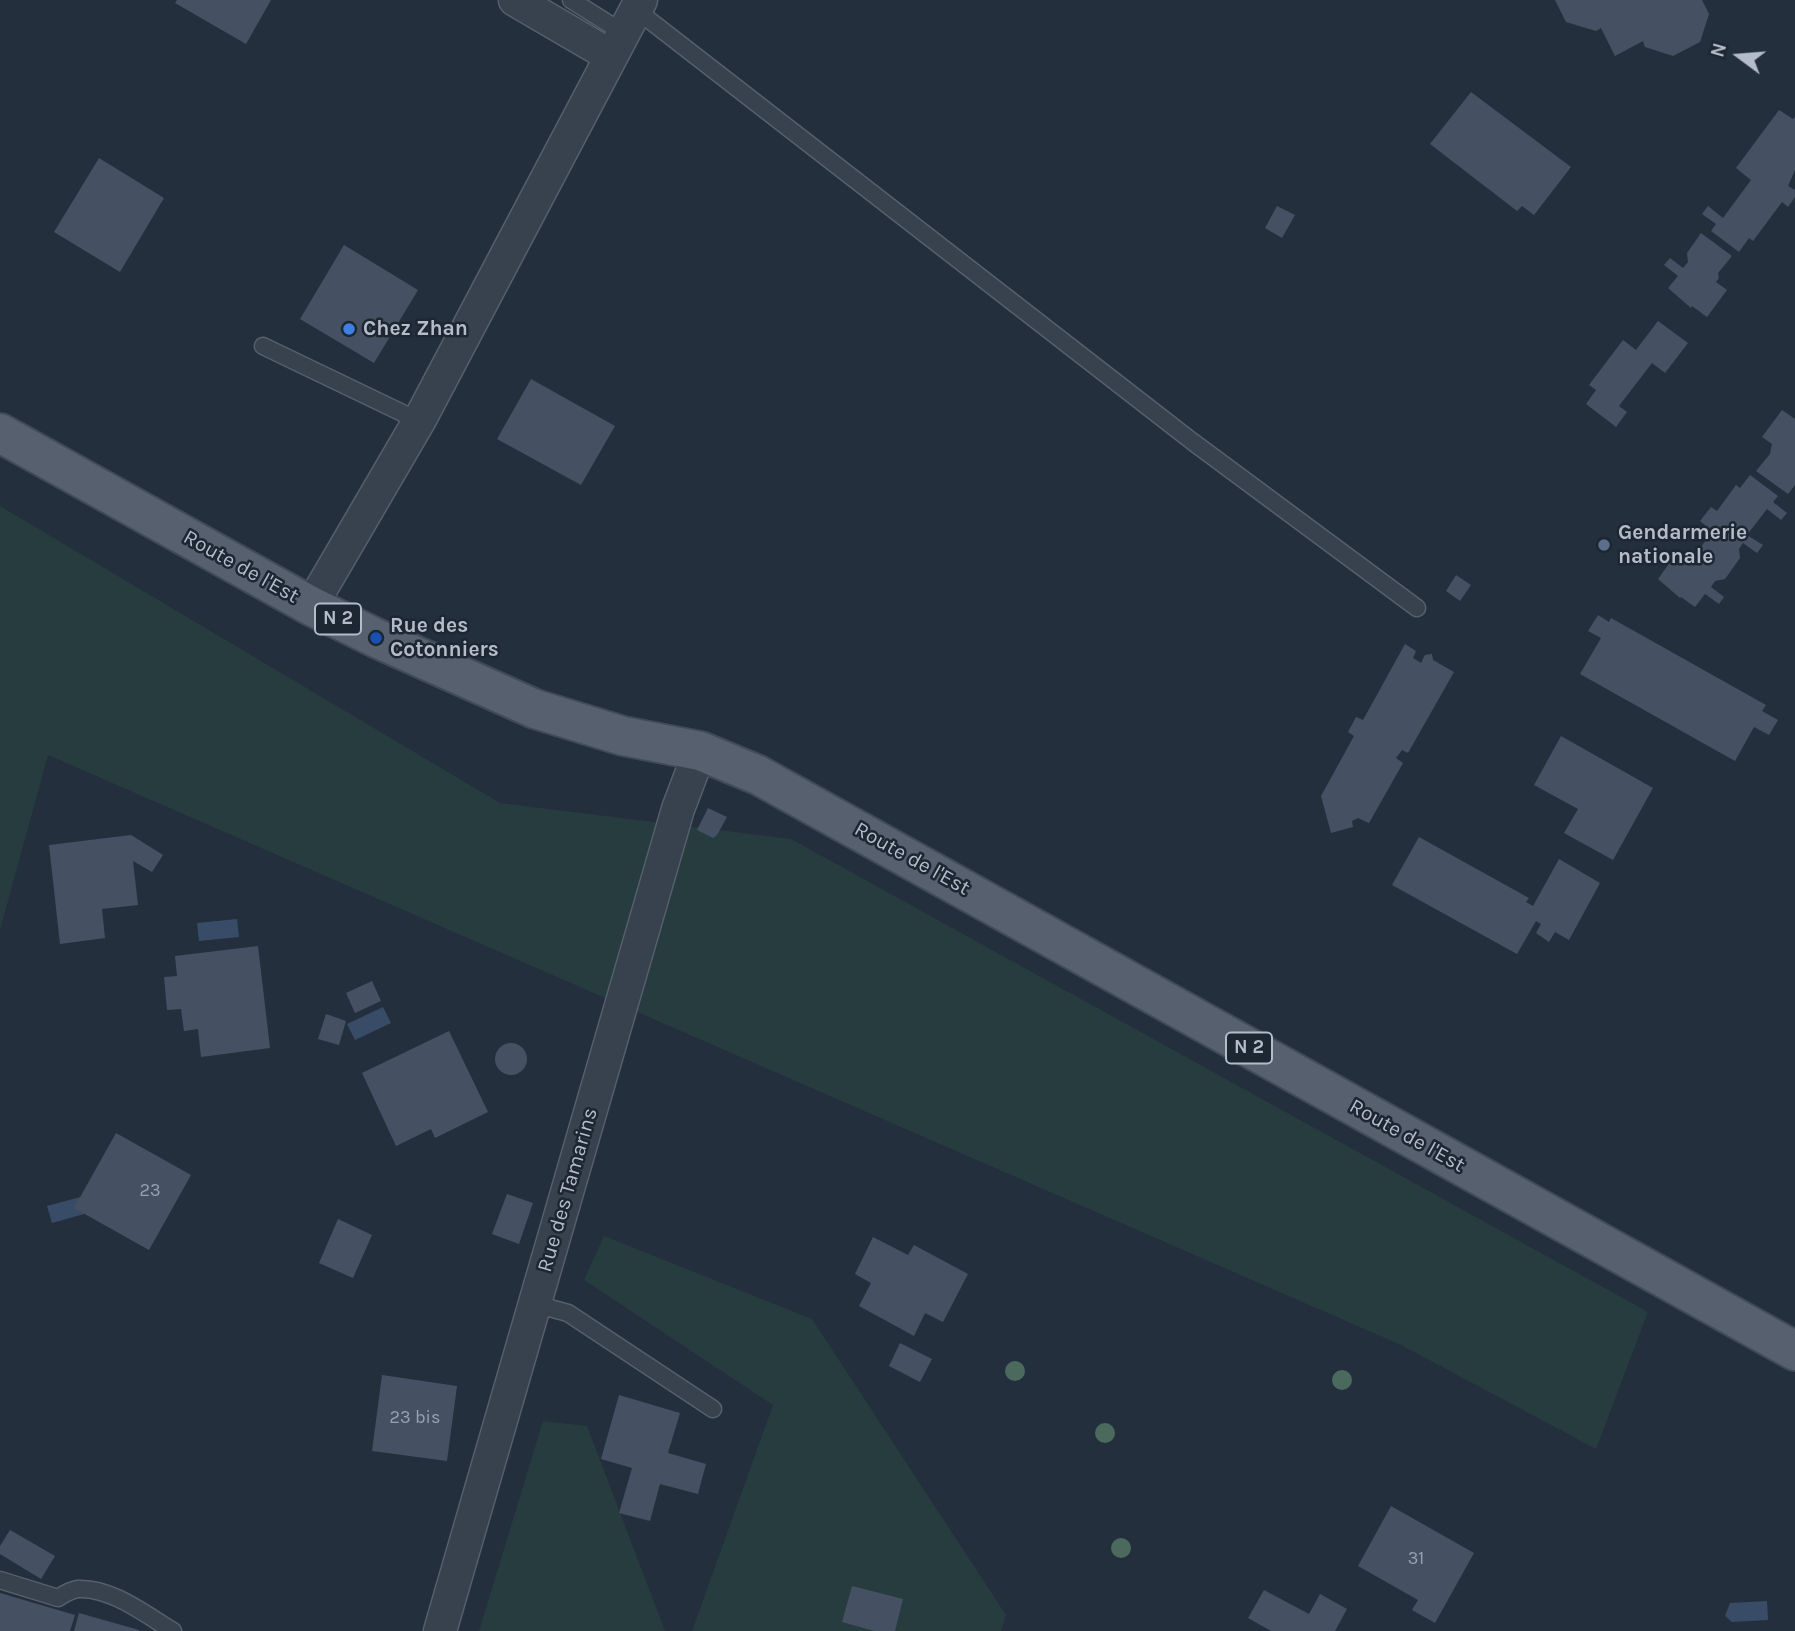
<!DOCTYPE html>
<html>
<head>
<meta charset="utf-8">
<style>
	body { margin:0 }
	#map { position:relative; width:1795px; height:1631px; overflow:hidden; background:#242f3e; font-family:Karla,sans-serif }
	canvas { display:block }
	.north { position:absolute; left:1704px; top:21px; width:70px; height:70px; -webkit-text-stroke:5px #1d2633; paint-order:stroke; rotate:286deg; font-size:19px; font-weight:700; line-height:28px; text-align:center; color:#b4bcc9 }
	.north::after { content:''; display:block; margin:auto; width:24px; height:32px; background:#b4bcc9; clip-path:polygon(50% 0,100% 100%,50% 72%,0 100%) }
</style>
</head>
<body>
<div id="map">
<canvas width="1795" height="1631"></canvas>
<div class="north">N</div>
</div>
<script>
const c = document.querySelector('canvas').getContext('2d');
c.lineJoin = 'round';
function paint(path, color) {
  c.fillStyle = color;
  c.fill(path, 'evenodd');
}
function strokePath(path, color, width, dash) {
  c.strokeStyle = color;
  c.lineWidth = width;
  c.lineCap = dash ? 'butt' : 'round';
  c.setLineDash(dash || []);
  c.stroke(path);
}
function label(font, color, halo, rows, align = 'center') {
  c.font = font + ' Karla,sans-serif';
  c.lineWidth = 5;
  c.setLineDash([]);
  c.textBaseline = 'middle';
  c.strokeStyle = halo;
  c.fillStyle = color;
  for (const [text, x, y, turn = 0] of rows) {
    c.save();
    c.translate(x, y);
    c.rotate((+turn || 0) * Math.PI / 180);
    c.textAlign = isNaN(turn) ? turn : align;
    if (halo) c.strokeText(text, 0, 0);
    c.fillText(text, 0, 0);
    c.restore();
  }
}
const green = new Path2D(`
	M0 506 500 803 791 839 1648 1312 1596 1449 1401 1345 48 755 0 930Z
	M604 1236 812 1319 1006 1615 1001 1631H692L773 1405 584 1280Z
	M543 1421 587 1426 665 1631H479Z`);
const water = new Path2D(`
	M237 919 239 937 199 941 197 923Z
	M383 1007 391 1023 355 1040 347 1024Z
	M84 1196 88 1213 52 1223 47 1206Z
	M1767 1601 1768 1620 1732 1622 1725 1616 1730 1603Z`);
const building = new Path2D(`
	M177 0H271L246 44 175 3Z
	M1555 0H1702L1709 14 1700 42 1673 56 1645 47 1643 41 1615 56 1601 28 1596 31 1566 22Z
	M1471 92 1571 167 1534 215 1522 206 1517 211 1430 144Z
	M1779 110 1793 119 1795 117V170L1788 186 1795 190V197L1788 207 1782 202 1753 241 1749 238 1739 252 1711 231 1716 224 1702 214 1708 206 1723 218 1751 180 1736 168Z
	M99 158 164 198 120 272 54 232Z
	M1277 206 1295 215 1282 238 1265 228Z
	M1701 233 1732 256 1718 273 1719 278 1716 282 1727 290 1707 317 1692 306 1691 308 1668 288 1678 276 1664 265 1670 258 1683 268 1688 262 1687 253Z
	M344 245 418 290 374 363 300 319Z
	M1658 321 1688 343 1665 373 1652 363 1619 406 1627 412 1616 427 1586 404 1596 390 1589 385 1623 340 1636 350Z
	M531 379 615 426 581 485 497 439Z
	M1782 410 1795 419V485L1788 494 1756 471 1770 454 1772 444 1762 437Z
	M1750 475 1778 496 1773 502 1787 513 1781 520 1767 509 1747 535 1763 545 1757 553 1743 543 1739 549 1740 558 1725 579 1715 581 1711 587 1724 597 1719 604 1705 594 1695 607 1681 597 1680 598 1658 579 1678 551 1688 560 1695 554 1708 538 1710 529 1700 521 1711 507 1717 511 1736 485 1740 488Z
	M1456 575 1471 585 1460 601 1446 591Z
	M1598 615 1609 622 1611 618 1766 705 1762 711 1778 720 1769 735 1754 727 1735 761 1580 674 1601 638 1588 631Z
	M1405 644 1416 651 1413 658 1421 663 1425 655 1432 654 1433 660 1454 672 1408 753 1402 750 1396 758 1403 763 1369 823 1358 818 1352 821 1353 827 1331 833 1321 796 1354 736 1348 732 1356 717 1363 720Z
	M1561 736 1653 788 1613 860 1564 833 1578 809 1534 785Z
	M708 808 727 817 717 835 713 838 697 830Z
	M131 835 163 855 152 872 133 861 138 905 102 909 105 938 60 944 49 845Z
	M1419 837 1529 898 1526 902 1533 906 1559 859 1600 883 1569 940 1555 932 1549 942 1536 933 1541 924 1536 921 1517 954 1392 885Z
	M258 946 270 1048 201 1057 198 1029 184 1031 181 1009 167 1010 164 977 177 976 175 956Z
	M372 981 381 1001 355 1013 346 993Z
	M326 1014 346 1021 339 1045 318 1039Z
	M449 1031 488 1112 435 1138 431 1129 396 1146 362 1073Z
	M495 1059a16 16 0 1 1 32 0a16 16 0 1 1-32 0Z
	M116 1133 191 1175 149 1250 74 1208Z
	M507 1194 533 1203 519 1244 492 1234Z
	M338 1219 372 1235 353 1278 319 1263Z
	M873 1237 908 1255 914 1245 968 1274 943 1322 925 1313 914 1336 859 1306 871 1283 855 1274Z
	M900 1343 932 1359 920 1382 889 1366Z
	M382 1375 457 1386 447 1461 372 1451Z
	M619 1395 680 1413 668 1453 706 1464 698 1494 660 1484 650 1521 619 1513 632 1468 601 1459Z
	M1391 1506 1474 1553 1435 1623 1412 1610 1418 1600 1358 1566Z
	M10 1530 55 1556 41 1579 0 1554V1546Z
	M852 1586 903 1599 895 1631H874L842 1622Z
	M1264 1590 1309 1614 1320 1594 1347 1609 1335 1631H1271L1248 1618Z
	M0 1593 75 1615 70 1631H0Z
	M79 1613 139 1630V1631H74Z`);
const lane = new Path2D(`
	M571 0 622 32
	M635 9 1193 442 1417 608
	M263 346 419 421
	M535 1304 568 1313 713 1409
	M0 1580 58 1598C64 1594 71 1590 78 1589 111 1587 146 1615 173 1631`);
const street = new Path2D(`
	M515 0 611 56
	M311 606 419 421 641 0
	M440 1631 678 809 700 751`);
const primary = new Path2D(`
	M0 433 311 606 376 638 535 709 623 736 700 751 758 775 1795 1351`);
const trees = [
	[1015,1371],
	[1342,1380],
	[1105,1433],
	[1121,1548]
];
const markers = [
	[349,329,7,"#3f7fe0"],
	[1604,545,7,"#5c6f8a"],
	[376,638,7,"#1a4fb4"]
];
const numberNames = [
	["23",150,1191],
	["23 bis",415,1418],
	["31",1416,1559]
];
const shields = [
	[338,619,46],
	[1249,1048,46]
];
const shieldNames = [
	["N 2",338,619],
	["N 2",1249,1048]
];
const poiNames = [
	["Chez Zhan",363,329],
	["Gendarmerie",1618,533],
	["nationale",1618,557],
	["Rue des",390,626],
	["Cotonniers",390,650]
];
const streetNames = [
	["Route de l'Est",241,567,29],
	["Route de l'Est",912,859,29],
	["Route de l'Est",1407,1136,29],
	["Rue des Tamarins",568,1190,-74]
];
paint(green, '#263c3f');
paint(water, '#394c67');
paint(building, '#455162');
strokePath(lane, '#565f6c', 19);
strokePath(street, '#565f6c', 35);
strokePath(primary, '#414a57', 42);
strokePath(lane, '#38414e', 16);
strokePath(street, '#38414e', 32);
strokePath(primary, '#56606e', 38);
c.fillStyle = '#4b6a5d';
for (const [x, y] of trees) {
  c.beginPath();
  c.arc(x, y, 10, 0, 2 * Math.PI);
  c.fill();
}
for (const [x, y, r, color] of markers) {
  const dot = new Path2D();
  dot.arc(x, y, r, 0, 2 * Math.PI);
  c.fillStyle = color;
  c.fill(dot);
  strokePath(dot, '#1d2633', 2.5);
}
label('18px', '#98a1af', null, numberNames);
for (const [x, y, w] of shields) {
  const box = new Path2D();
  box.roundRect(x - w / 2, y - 15.5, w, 31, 5);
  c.fillStyle = '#1d2633';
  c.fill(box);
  strokePath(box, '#b4bcc9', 2);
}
label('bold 19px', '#b4bcc9', null, shieldNames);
label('bold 21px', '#b4bcc9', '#1d2633', poiNames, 'left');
label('21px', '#b4bcc9', '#1d2633', streetNames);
</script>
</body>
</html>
